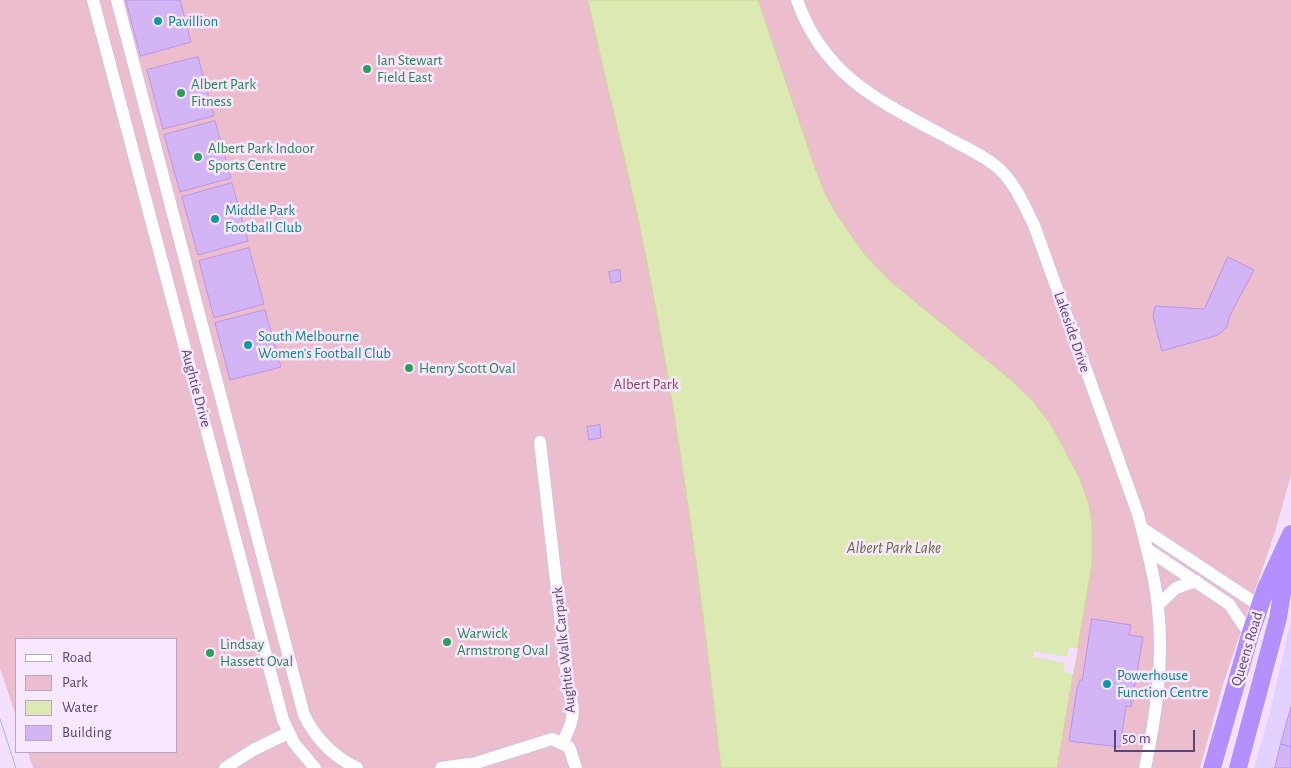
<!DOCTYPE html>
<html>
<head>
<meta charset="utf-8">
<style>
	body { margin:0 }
	#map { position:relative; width:1291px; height:768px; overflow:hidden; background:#f4dffe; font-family:"Alegreya Sans",sans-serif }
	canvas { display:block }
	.legend { position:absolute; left:15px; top:638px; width:162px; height:115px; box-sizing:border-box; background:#f7e7ff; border:1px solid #b8a6c8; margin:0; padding:6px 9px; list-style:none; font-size:15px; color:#5a4576 }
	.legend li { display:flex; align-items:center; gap:10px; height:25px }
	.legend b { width:25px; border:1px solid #b8a6c8 }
	.scale { position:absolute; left:1114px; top:730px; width:81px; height:22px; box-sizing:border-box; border:2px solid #5a4576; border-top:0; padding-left:6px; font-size:15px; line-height:18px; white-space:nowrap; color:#5a4576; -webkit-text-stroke:4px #f7e7ff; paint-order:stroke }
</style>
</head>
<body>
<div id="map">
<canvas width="1291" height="768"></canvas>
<ul class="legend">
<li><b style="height:6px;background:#fff"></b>Road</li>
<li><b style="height:14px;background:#ecbdcd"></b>Park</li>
<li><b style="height:14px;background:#dde9b2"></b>Water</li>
<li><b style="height:14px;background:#d3b5f6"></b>Building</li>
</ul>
<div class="scale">50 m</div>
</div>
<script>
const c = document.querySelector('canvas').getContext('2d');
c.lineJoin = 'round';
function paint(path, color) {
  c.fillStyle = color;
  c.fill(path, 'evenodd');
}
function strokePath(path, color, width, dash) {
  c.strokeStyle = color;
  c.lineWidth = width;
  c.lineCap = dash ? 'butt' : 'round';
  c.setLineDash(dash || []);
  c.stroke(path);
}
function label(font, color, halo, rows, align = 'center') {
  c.font = font + ' "Alegreya Sans",sans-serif';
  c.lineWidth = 5;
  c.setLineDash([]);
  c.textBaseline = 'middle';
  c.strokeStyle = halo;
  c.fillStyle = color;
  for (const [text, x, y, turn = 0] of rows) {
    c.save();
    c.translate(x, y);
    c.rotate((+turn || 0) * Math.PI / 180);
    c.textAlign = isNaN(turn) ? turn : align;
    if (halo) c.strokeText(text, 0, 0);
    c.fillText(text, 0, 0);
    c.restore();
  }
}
const commercial = new Path2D(`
	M1291 619V768H1254L1270 712Z`);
const green = new Path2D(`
	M0 0H1291V475L1275 532 1224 681 1200 768H33L28 752H176V639H16V716L0 668Z`);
const water = new Path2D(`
	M588 0H758L815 168 824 191 835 212 865 255 890 281 1011 380 1033 401 1051 425 1079 477 1089 505 1092 524V564L1057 768H721C702 595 679 423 645 252 628 168 606 84 588 0Z`);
const pier = new Path2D(`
	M1069 647 1078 649 1073 674 1064 672 1065 663 1033 657 1034 651 1067 657Z`);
const building = new Path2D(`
	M126 0H180L191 42 141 56Z
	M198 57 214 116 163 129 147 70Z
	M215 121 231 178 180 192 164 135Z
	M232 183 248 241 198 255 182 197Z
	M249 248 264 304 214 318 199 261Z
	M1228 257 1254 270 1230 315 1227 327 1218 335 1162 351 1153 316 1155 306 1204 309Z
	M620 270 621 281 611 283 609 272Z
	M265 310 281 367 230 380 215 323Z
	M600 425 601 438 589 440 587 427Z
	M1092 619 1131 625 1129 635 1143 637 1131 707 1126 706 1120 747 1069 741 1077 688 1080 680H1082Z
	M1291 707V747L1281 744Z
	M1281 744 1291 747V768H1275Z`);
const minor = new Path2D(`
	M93 0 283 720 294 743 315 768
	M117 0 304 715C316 739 332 756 357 768
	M797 0C824 77 881 102 948 138 964 147 983 155 997 167 1014 181 1024 205 1034 225L1138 514C1146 545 1155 577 1158 608 1164 662 1156 716 1145 768
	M540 442 569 694C577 711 571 726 563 742
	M1142 528 1278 618
	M1147 549 1229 604 1250 635
	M1158 605 1176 588 1196 581
	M225 768 253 750 288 733
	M441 768 469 764
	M460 768 552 739 569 747 576 768`);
const highway = new Path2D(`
	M1212 768 1250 635 1266 588 1291 534
	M1238 768 1278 618 1289 550`);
const tram = new Path2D(`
	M0 719 16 768`);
const markers = [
	[158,21,5,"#0f9aa8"],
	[367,69,5,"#2e9e5b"],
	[181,93,5,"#2e9e5b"],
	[198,157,5,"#2e9e5b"],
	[215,219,5,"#0f9aa8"],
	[248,345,5,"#0f9aa8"],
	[409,368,5,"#2e9e5b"],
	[447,642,5,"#2e9e5b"],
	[210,653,5,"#2e9e5b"],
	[1107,684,5,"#0f9aa8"]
];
const cultureNames = [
	["Pavillion",168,21],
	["Middle Park",225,210],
	["Football Club",225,227],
	["South Melbourne",258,336],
	["Women's Football Club",258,353],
	["Powerhouse",1117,675],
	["Function Centre",1117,692]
];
const leisureNames = [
	["Ian Stewart",377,60],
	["Field East",377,77],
	["Albert Park",191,84],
	["Fitness",191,101],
	["Albert Park Indoor",208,148],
	["Sports Centre",208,165],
	["Henry Scott Oval",419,368],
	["Warwick",457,633],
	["Armstrong Oval",457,650],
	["Lindsay",220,644],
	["Hassett Oval",220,661]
];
const streetNames = [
	["Lakeside Drive",1072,332,71],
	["Aughtie Drive",196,388,75],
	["Queens Road",1247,649,-73],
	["Aughtie Walk Carpark",564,650,-96]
];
const parkNames = [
	["Albert Park",646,384]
];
const waterNames = [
	["Albert Park Lake",894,548]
];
paint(commercial, '#e3d2ff');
paint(green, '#ecbdcd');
paint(water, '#dde9b2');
strokePath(water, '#ccdb98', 1);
paint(pier, '#f4dffe');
paint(building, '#d3b5f6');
strokePath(building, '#ba94ea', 1);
strokePath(minor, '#d3bee5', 14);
strokePath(highway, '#fff', 19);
strokePath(minor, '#fff', 12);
strokePath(highway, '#b490fe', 18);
strokePath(tram, '#9ec7b7', 1);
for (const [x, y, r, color] of markers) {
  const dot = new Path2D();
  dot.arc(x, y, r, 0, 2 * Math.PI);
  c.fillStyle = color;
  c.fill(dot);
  strokePath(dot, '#f7e7ff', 2);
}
label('15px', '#0d838f', '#f7e7ff', cultureNames, 'left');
label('15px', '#27864d', '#f7e7ff', leisureNames, 'left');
label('15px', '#5a4576', '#f7e7ff', streetNames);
label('15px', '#894151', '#f7e7ff', parkNames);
label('italic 16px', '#616f33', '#f7e7ff', waterNames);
</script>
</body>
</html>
